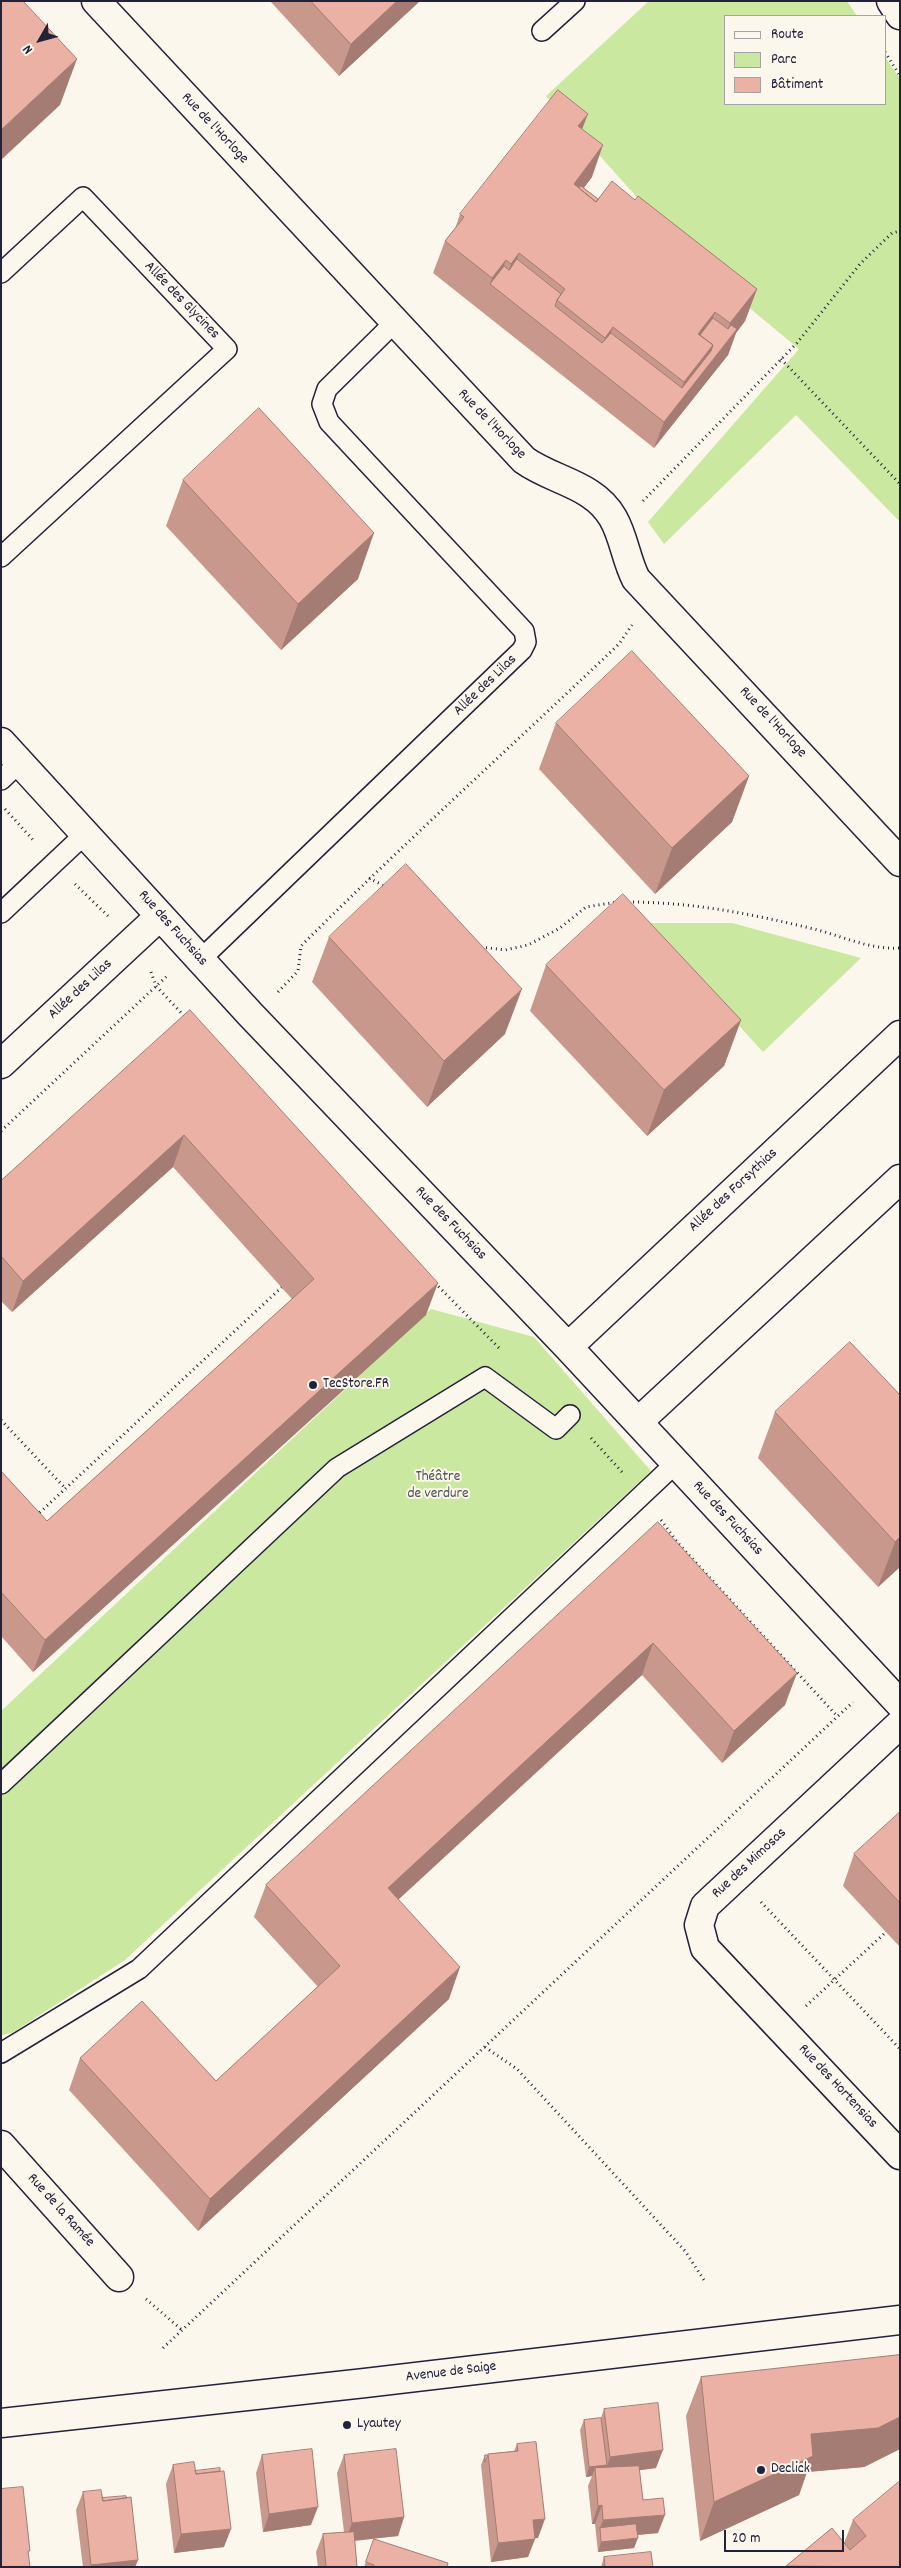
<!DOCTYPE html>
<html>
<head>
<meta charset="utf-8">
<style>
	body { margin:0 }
	#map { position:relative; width:901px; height:2568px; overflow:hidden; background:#fbf7ec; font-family:Dekko,sans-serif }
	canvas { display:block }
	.frame { position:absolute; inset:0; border:2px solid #22223b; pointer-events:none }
	.legend { position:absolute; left:724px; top:15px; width:162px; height:90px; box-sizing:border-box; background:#fbf7ec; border:1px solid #a4a2a5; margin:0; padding:6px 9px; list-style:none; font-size:15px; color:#22223b }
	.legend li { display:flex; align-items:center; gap:10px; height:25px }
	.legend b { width:25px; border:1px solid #a4a2a5 }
	.north { position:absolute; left:15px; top:15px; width:50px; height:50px; -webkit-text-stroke:4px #fbf7ec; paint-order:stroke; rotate:232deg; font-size:14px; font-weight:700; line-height:20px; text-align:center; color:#22223b }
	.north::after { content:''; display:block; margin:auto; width:18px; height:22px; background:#22223b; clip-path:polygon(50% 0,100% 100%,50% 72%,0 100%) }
	.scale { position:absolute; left:724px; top:2530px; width:120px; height:22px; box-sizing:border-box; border:2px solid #22223b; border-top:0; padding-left:6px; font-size:15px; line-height:18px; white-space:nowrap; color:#22223b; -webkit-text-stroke:4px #fbf7ec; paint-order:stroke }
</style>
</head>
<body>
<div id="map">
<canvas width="901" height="2568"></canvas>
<div class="frame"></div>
<ul class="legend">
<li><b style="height:6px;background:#fbf7ec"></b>Route</li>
<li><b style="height:14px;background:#cae89f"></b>Parc</li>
<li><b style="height:14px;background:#eab1a4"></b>Bâtiment</li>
</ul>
<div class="north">N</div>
<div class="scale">20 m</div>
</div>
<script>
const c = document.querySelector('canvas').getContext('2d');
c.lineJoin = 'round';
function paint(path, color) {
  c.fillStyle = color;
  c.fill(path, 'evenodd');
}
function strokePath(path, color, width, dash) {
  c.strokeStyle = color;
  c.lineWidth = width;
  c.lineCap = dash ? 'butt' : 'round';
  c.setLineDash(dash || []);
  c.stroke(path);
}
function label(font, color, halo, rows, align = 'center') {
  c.font = font + ' Dekko,sans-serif';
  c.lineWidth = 4;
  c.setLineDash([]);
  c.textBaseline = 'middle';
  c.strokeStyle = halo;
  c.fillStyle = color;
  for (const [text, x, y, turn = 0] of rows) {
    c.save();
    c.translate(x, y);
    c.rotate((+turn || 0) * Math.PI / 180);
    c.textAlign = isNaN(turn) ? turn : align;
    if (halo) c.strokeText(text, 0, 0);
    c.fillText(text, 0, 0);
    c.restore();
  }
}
const green = new Path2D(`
	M649 1H847L857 16H725V104H885V57L900 79V522L796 415 664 544 648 522 799 349 636 214 644 205 546 96Z
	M645 923H732L861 958 763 1052Z
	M431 1309 534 1337 651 1471 125 1960 12 2033 1 2035V1711Z`);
const path = new Path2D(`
	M885 52 900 76
	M781 359 900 484
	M643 501 797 343 860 264 892 233 900 231
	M5 809 34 841
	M369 878 386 887
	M75 884 108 916
	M628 902C693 902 751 914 814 929 842 936 870 950 900 948
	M481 947 505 950 528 945 560 928 586 907 617 902
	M151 972 156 986 186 1018
	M278 992 298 971 301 946C404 843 513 745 619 644L632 625
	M1 1131 167 976
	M435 1283 501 1350
	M1 1420 65 1488
	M591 1438 622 1472
	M36 1516 282 1287
	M661 1520 677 1542 837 1716
	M761 1902 900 2049
	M806 2006 886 1932
	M485 2047 517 2069 685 2251 704 2280
	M146 2299 182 2330
	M163 2348 853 1702`);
const lane = new Path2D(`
	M542 31 575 1
	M1 273 83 197 227 349 1 557
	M1 780 20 762
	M1 913 85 834
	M200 960 522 650 526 642 524 631 329 422 322 404 327 389 394 323
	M1 1784 337 1468 485 1377 556 1429 570 1415
	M1 2053 139 1969 676 1463`);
const street = new Path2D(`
	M96 1 524 460C553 481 594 484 613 518 624 537 626 560 636 579L900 862
	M891 1 900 15
	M1 742 250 1014 568 1347 900 1704
	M1 1064 160 916
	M568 1347 900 1035
	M638 1422 900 1179
	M900 1724 705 1906 699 1925 705 1948 900 2155
	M1 2145 119 2277`);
const secondary = new Path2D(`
	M1 2423 365 2383 900 2320`);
const wall = new Path2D(`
	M270 1H420L339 76Z
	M582 129 592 177 584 188 598 199 635 200 757 289 745 321 736 333 728 355 654 448 433 273 445 241 455 229 460 214Z
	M183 480 358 579 281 650 166 526Z
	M556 723 749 776 732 822 655 894 539 769Z
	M329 937 505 1034 427 1107 312 982Z
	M546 965 741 1020 724 1066 647 1136 530 1011Z
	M190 1010 426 1315 33 1672 1 1636V1471L47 1521 292 1299 173 1167 12 1312 1 1301V1181Z
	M900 1395V1567L878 1587 758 1458 775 1412Z
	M658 1522 785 1705 722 1763 642 1675 398 1900 449 1999 198 2231 69 2090 80 2058 216 2081 318 1987 254 1917 266 1885Z
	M900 1812V1947L843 1886 854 1854Z
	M900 2355V2449L864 2467 807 2472 799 2495 700 2541 686 2416 701 2377Z
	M604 2409 656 2468 639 2470 643 2500 658 2533 638 2535 634 2548 598 2552 595 2524H592L588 2486 592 2476 586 2477 580 2430 584 2420 601 2418Z
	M517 2444 538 2538H535L528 2557 491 2562 481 2465 485 2455H488V2454L514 2451Z
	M262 2455 311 2525 263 2532 256 2473Z
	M344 2455 404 2517 398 2536 355 2540 357 2567H318L316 2552 323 2534 344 2532 337 2473Z
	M173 2465 224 2547 174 2553 166 2484Z
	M83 2492 102 2498 138 2560 135 2567H83L76 2510Z
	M853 2520 900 2567H786L844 2543Z
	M374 2539 447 2567H364Z
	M604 2557 653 2567H601Z`);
const shadedWall = new Path2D(`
	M397 1H420L339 76 351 44Z
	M77 59 60 105 1 160V130Z
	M588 114 576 145 578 126Z
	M603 145 592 177 568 208 574 184Z
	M519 253 508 285 501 292 511 264Z
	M506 260 496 288 490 284 492 278Z
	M757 289 745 321 736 333 728 355 654 448 664 422 675 407 684 382 713 345 720 351 730 323Z
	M715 312 704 344 698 334Z
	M613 327 602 359 594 366 605 338Z
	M374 533 358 579 281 650 298 604Z
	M749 776 732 822 655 894 672 848Z
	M522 989 505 1034 427 1107 444 1061Z
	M741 1020 724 1066 647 1136 664 1090Z
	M184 1135 173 1167 12 1312 23 1281Z
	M438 1283 426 1315 33 1672 45 1640Z
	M900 1537V1567L878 1587 895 1542Z
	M653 1643 642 1675 376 1920 388 1888Z
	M797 1673 785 1705 722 1763 734 1731Z
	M460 1967 449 1999 198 2231 210 2199Z
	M900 2417V2449L864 2467 807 2472 799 2495 700 2541 714 2502 811 2434Z
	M663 2450 656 2468 604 2475 610 2457Z
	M607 2465 604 2475 595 2468 592 2476 586 2477 589 2467Z
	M602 2505 595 2524H592L598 2506Z
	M318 2507 311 2525 263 2532 269 2514Z
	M665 2515 658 2533 601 2538 600 2528 603 2520Z
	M404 2517 398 2536 345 2542 352 2523Z
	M545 2519 538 2538 526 2539 533 2520Z
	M231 2529 224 2547 174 2553 181 2534Z
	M638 2538 634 2548 598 2552 601 2542Z
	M535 2539 528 2557 491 2562 498 2543Z
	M138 2560 135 2567H91V2565Z`);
const building = new Path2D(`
	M1 1H23L77 59 1 130Z
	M311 1H397L351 44Z
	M558 90 588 114 578 126 603 145 574 184 596 202 612 181 635 200 638 196 757 289 730 323 715 312 698 334 713 345 684 382 613 327 605 338 557 300 565 289 519 253 511 264 506 260 492 278 445 241 464 217 460 214Z
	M581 186 598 199 596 202 579 188Z
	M517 259 561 294 557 300 555 306 602 343 611 333 682 388 711 351 713 345 700 335 713 318 728 329 731 325 737 329 664 422 490 284 504 266 509 270Z
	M259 408 374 533 298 604 183 480Z
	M632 651 749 776 672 848 556 723Z
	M406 864 522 989 444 1061 329 937Z
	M623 894 741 1020 664 1090 546 965Z
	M190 1010 438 1283 45 1640 1 1592V1471L47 1521 314 1279 184 1135 23 1281 1 1256V1181Z
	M850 1342 900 1395V1537L895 1542 775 1412Z
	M658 1522 797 1673 734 1731 653 1643 388 1888 460 1967 210 2199 80 2058 142 2001 216 2081 340 1966 266 1885Z
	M900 1812V1903L854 1854Z
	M900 2355V2417L878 2428 811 2434 813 2456 714 2502 701 2377Z
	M658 2403 663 2450 610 2457 604 2409Z
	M601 2418 607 2465 589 2467 584 2420Z
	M536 2442 545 2519 533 2520 535 2539 498 2543 488 2454 518 2451 517 2444Z
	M312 2449 318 2507 269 2514 262 2455Z
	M396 2449 404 2517 352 2523 344 2455Z
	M485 2455H488L485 2462Z
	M194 2462 196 2474 224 2471 231 2529 181 2534 173 2465Z
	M639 2466 643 2500 663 2498 665 2515 603 2520 602 2505 598 2506 595 2468Z
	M220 2468V2471L196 2474 195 2471Z
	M900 2481V2567L786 2566 832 2528 850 2550 866 2536 853 2520Z
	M23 2487 30 2551H28L30 2567H1V2489Z
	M101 2490 103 2501 131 2497 138 2560 91 2565 83 2492Z
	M126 2496 127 2498 103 2501 102 2498Z
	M636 2524 638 2538 601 2542 600 2528Z
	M354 2532 357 2567H326L323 2534Z
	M374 2539 448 2563 447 2567H374V2565L366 2562Z
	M651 2552 653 2567H605L604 2557Z`);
const markers = [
	[313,1385,5,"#22223b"],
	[347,2425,5,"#22223b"],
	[761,2470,5,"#22223b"]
];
const streetNames = [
	["Rue de l'Horloge",214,129,47],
	["Allée des Glycines",181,301,46],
	["Rue de l'Horloge",491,425,46],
	["Allée des Lilas",486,686,-44],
	["Rue de l'Horloge",772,723,47],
	["Rue des Fuchsias",172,929,48],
	["Allée des Lilas",81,990,-43],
	["Allée des Forsythias",734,1191,-43],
	["Rue des Fuchsias",450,1224,46],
	["Rue des Fuchsias",727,1519,47],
	["Rue des Mimosas",750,1864,-43],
	["Rue des Hortensias",837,2087,47],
	["Rue de la Ramée",60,2211,48],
	["Avenue de Saige",451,2373,-7]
];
const poiNames = [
	["TecStore.FR",323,1385],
	["Lyautey",357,2425],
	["Declick",771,2470]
];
const parkNames = [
	["Théâtre",438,1478],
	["de verdure",438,1495]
];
paint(green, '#cae89f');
strokePath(lane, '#22223b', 22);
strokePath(street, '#22223b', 31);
strokePath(secondary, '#22223b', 31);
strokePath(path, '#22223b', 3, [1, 4]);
strokePath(lane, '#fbf7ec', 19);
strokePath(street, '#fbf7ec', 28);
strokePath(secondary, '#fbf7ec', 28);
paint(wall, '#c9988d');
paint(shadedWall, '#a47c73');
paint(building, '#eab1a4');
strokePath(building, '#a47c73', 1);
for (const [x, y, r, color] of markers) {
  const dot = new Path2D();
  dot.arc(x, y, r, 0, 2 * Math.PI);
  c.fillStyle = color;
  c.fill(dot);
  strokePath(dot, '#fbf7ec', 2);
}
label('15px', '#22223b', '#fbf7ec', streetNames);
label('15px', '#22223b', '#fbf7ec', poiNames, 'left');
label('15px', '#4c5454', '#fbf7ec', parkNames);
</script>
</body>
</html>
